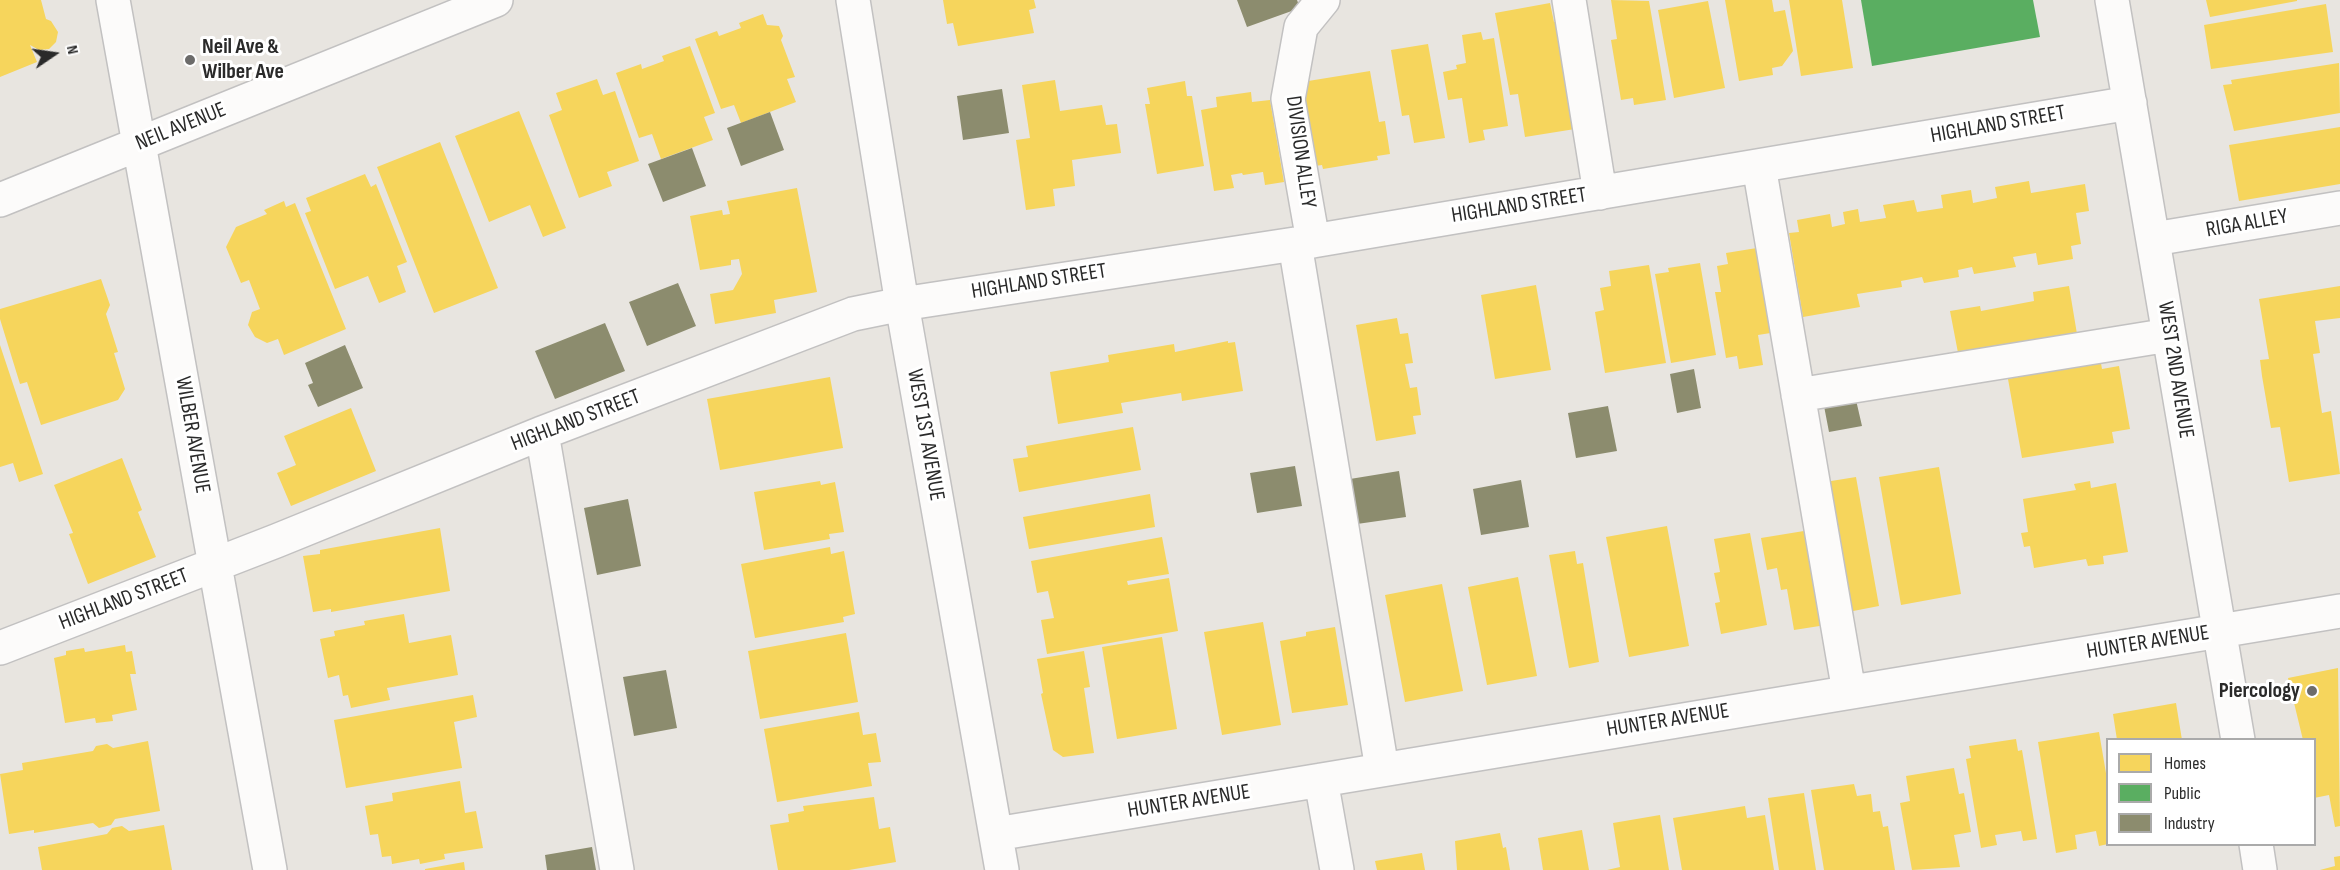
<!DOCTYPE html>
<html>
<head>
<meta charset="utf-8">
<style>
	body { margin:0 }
	#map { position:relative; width:2340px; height:870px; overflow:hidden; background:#e8e5e0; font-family:"Sofia Sans Condensed",sans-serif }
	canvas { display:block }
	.legend { position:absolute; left:2106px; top:738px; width:210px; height:108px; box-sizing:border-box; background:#fff; border:2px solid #aaa; margin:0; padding:8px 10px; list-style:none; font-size:18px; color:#2a2a2a }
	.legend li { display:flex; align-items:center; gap:12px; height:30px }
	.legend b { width:30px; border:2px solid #aaa }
	.north { position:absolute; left:24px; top:24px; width:60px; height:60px; -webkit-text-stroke:4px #fff; paint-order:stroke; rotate:77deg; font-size:16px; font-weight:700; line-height:24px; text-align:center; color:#2a2a2a }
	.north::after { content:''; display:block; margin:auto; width:21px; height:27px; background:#2a2a2a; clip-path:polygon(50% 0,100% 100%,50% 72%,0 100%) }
</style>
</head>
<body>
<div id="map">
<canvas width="2340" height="870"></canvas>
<ul class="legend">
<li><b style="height:16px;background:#f6d55c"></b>Homes</li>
<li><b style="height:16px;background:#5aae61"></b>Public</li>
<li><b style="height:16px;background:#8c8c6e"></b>Industry</li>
</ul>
<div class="north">N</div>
</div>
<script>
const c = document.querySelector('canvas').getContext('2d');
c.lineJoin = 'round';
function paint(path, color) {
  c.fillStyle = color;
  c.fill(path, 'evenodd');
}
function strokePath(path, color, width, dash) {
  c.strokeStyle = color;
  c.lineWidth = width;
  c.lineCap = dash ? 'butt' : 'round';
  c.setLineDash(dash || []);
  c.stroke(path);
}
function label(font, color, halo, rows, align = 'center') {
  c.font = font + ' "Sofia Sans Condensed",sans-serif';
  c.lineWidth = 6;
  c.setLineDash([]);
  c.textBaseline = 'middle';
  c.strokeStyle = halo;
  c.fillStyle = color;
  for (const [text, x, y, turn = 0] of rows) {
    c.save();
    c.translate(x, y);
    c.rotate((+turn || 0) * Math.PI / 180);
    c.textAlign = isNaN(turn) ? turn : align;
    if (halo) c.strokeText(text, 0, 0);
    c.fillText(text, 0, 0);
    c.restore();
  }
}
const homes = new Path2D(`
	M0 0H41L46 19 51 21 58 32 56 42 49 49 39 50 30 45 37 62 0 77Z
	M943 0H1034L1036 8 1029 10 1034 33 958 46 953 23 947 24Z
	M1611 0 1649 1 1666 100 1634 105 1633 98 1621 100 1611 40 1617 39Z
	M1725 0H1772L1774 12 1785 10 1793 51 1782 66 1772 68 1773 75 1739 81Z
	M1789 0H1842L1853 68 1801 76Z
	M2206 0H2297V1L2210 17Z
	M1708 1 1725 88 1674 98 1658 10Z
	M1550 3 1554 22 1557 21 1575 129 1525 137 1518 94 1510 95 1495 13Z
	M2326 4 2333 52 2211 69 2204 25Z
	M763 14 767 25 779 26 783 36 781 40 795 77 787 79 796 102 741 123 734 105 721 109 695 39 717 31 719 36 741 28 739 23Z
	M1481 32 1483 40 1494 38 1508 126 1483 130 1485 140 1469 143 1462 98 1448 100 1443 72 1457 69 1456 65 1466 63 1462 35Z
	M1428 44 1445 138 1414 143 1409 115 1402 116 1391 50Z
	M690 46 715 113 704 117 713 140 661 159 652 134 639 138 616 73 641 64 642 69 664 61 662 56Z
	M2339 63 2340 113 2234 131 2223 85 2232 84 2231 80Z
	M1370 71 1379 122 1385 121 1390 154 1377 156 1378 160 1323 169 1322 165 1308 167 1302 82Z
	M597 79 603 95 615 91 639 161 607 172 612 186 579 198 549 115 562 110 556 93Z
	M1055 80 1060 111 1102 105 1106 125 1117 124 1121 153 1072 160 1075 186 1053 189 1055 206 1026 210 1016 140 1030 138 1022 85Z
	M1185 81 1187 96H1192L1204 166 1157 174 1145 104H1150L1147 88Z
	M1251 92 1252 102 1270 100 1284 182 1265 185 1263 172 1243 175 1242 173 1231 175 1234 188 1214 191 1201 110 1217 107 1216 97Z
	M519 111 566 228 543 237 530 205 489 222 455 136Z
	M2340 127V184L2239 201 2229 145Z
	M440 142 498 288 434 313 377 167Z
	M365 174 371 187 376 184 407 262 397 266 406 292 379 303 368 276 335 289 305 213 311 211 306 198Z
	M2029 181 2031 193 2085 184 2089 211 2076 213 2081 244 2071 246 2073 259 2038 265 2036 253 2013 257 2016 267 1974 274 1972 267 1958 270 1959 277 1924 283 1922 277 1901 281 1902 287 1857 294 1860 307 1803 317 1789 233 1799 232 1797 220 1830 214 1832 227 1845 224 1843 212 1858 209 1860 222 1886 218 1883 205 1914 200 1917 212 1943 208 1941 195 1971 190 1973 203 1997 198 1995 187Z
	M797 188 817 292 774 300 776 313 715 324 710 294 733 290 742 274 739 259 731 260V265L700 270 690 216 722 210 723 215 730 214 727 201Z
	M284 201 286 207 295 203 346 329 284 355 278 339 267 343 255 337 248 325 252 312 260 309 249 280 241 283 226 247 236 227 267 214 264 210Z
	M1763 247 1777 332 1758 335 1763 365 1739 369 1737 356 1726 358 1715 292H1721L1717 266 1728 264 1726 253Z
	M1700 263 1716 355 1671 363 1655 274 1669 272 1668 268Z
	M1649 265 1666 363 1605 373 1595 312 1604 310 1600 288 1611 286 1609 271Z
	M101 279 110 305 106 314 118 352 114 353 125 389 118 400 41 425 27 382 20 384 0 319V309Z
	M1536 285 1551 370 1495 379 1481 295Z
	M2069 286 2077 334 1959 358 1950 311 1980 306 1981 311 2034 301 2033 292Z
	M2340 286V318L2315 321 2320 353 2313 354 2322 413 2331 411 2340 474 2289 482 2280 427 2271 428 2262 376 2260 360 2269 359 2259 299Z
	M1397 318 1400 334 1408 333 1413 363 1405 364 1410 388 1417 387 1421 415 1413 416 1416 434 1376 441 1356 325Z
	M1228 341V343L1235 342 1243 391 1182 401 1181 393 1121 403 1123 413 1058 424 1050 372 1109 362 1108 355 1174 344 1175 352Z
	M0 345 43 474 19 482 13 463 0 467Z
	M2100 358 2102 369 2119 366 2130 429 2112 432 2114 443 2022 458 2008 379 2028 375 2027 370Z
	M830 377 843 448 720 470 707 399Z
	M351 408 376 471 291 506 277 473 296 465 284 436Z
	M1133 427 1141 470 1019 492 1013 459 1028 457 1026 446Z
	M122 458 142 510 138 512 156 557 88 584 69 534 73 533 54 485Z
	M1939 467 1961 594 1901 605 1879 477Z
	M1856 477 1879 606 1848 612 1825 482Z
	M820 481 821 485 835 482 844 532 829 534 830 539 764 550 754 492Z
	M2090 481 2091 488 2116 483 2128 552 2103 556 2104 564 2088 566 2086 559 2034 568 2030 546 2024 547 2021 533 2028 532 2023 499 2076 490 2074 484Z
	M1150 494 1155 527 1029 549 1023 517Z
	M1667 526 1689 646 1629 657 1606 537Z
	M440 528 450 591 331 612V609L313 612 303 556 320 554V550Z
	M1810 530 1826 625 1794 630 1787 589 1781 590 1777 568 1767 570 1761 538Z
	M1750 533 1767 625 1721 634 1715 603 1720 602 1714 573 1720 572 1714 539Z
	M1162 537 1169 574 1127 581 1128 585 1169 578 1178 631 1047 654 1041 620 1054 618 1048 591 1037 593 1031 561Z
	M830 547 831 554 844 551 855 614 843 617 844 622 755 638 741 564Z
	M1575 551 1577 564 1583 563 1599 662 1569 668 1549 555Z
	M1518 577 1537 676 1487 685 1468 587Z
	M1442 584 1463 691 1405 702 1385 595Z
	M404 614 409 643 451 635 458 675 387 688 390 700 351 708 348 695 343 696 339 675 328 678 320 639 335 636 334 631 365 625 364 621Z
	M1263 622 1281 725 1222 735 1204 632Z
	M1335 627 1348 705 1292 713 1280 641 1306 636V632Z
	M846 633 858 702 760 719 748 651Z
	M1162 637 1177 729 1117 739 1102 647Z
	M125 645 126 652 132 651 136 674H130L137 710 112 715 113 721 96 723 95 718 65 723 54 658 66 655V651L84 648 85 652Z
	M1084 651 1090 687 1084 688 1094 753 1063 757 1053 750 1041 694 1043 693 1037 659Z
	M2338 668 2340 826 2335 827 2329 795 2314 798V740H2303L2288 678Z
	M473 695 477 717 454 722 462 768 346 788 334 720Z
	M2176 703 2182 740H2117L2113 714Z
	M859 712 863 735 876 733 881 762 868 763 872 786 777 802 764 729Z
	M2099 732 2108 785V844L2099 846 2096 831 2075 835 2077 849 2056 853 2038 742Z
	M2016 739 2018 751 2022 750 2037 839 2023 841 2021 831 1995 835 1997 845 1981 848 1966 759 1971 758 1969 746Z
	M148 741 160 811 115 819 111 825 99 828 93 823 34 833V830L9 834 0 774 23 770 22 763 93 751 96 746 107 744 113 748Z
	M1954 768 1959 794 1964 793 1971 832 1954 835 1960 867 1912 870 1900 803 1910 801 1906 776Z
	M460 781 465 813 476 811 483 848 444 854 445 859 420 864 419 859 392 864 391 856 382 857 378 834 370 835 365 806 393 801 392 793Z
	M1854 784 1857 796 1871 794 1873 812 1880 811 1883 827 1888 826 1895 870H1824L1811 790Z
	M1804 793 1816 870H1779L1768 798Z
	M874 797 879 829 890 827 896 862 849 870H778L770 825 789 822 788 814 804 811 803 806Z
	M1745 806 1747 818 1765 815 1774 870H1682L1673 818Z
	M1660 815 1669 870H1607L1620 867 1613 823Z
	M164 825 172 870H42L38 847 107 834 112 828 122 826 129 831Z
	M1582 830 1589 870H1543L1538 838Z
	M1500 833 1503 848 1506 847 1510 870H1457L1455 841Z
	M1422 853 1425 870H1377L1375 861Z
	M2340 856V870H2320L2335 866 2334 857Z
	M464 862 465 870H425V869Z`);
const public = new Path2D(`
	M1861 0H2033L2040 37 1872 66Z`);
const industry = new Path2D(`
	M1237 0H1297L1300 8 1247 27Z
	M1002 89 1009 133 963 140 957 96Z
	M770 112 784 150 741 166 727 128Z
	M692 148 706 186 663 202 648 164Z
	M678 283 696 326 647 346 629 302Z
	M605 323 625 371 555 399 535 351Z
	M345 345 363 388 318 407 308 385 313 383 305 363Z
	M1694 369 1701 408 1677 413 1670 374Z
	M1856 400 1862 426 1829 432 1824 406Z
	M1608 406 1617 451 1576 458 1568 413Z
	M1295 466 1302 506 1257 513 1250 473Z
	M1399 471 1406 517 1357 524 1350 479Z
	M1521 480 1529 527 1481 535 1473 489Z
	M628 499 641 566 597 575 584 508Z
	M666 670 677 728 634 736 623 677Z
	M592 847 596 870H547L545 855Z`);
const minor = new Path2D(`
	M113 0 270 870
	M853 0 902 304 1002 870
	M1569 0 1600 193
	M2112 0 2238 740
	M1759 166 1849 692
	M0 200 496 0
	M2154 239 2340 208
	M1313 241 1288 99 1301 27 1323 0
	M1295 244 1382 769
	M1798 395 2169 335
	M542 433 617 870
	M0 648 276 541 542 433 853 314 902 304 1295 244 2130 103
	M1321 780 1337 870
	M996 834 2340 611
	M2256 844 2260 870`);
const markers = [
	[190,60,6,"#6c6b6a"],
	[2312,691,6,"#6c6b6a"]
];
const poiNames = [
	["Neil Ave &",202,47],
	["Wilber Ave",202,72],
	["Piercology",2300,691,"right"]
];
const streetNames = [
	["HIGHLAND STREET",1998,125,-10],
	["NEIL AVENUE",181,127,-22],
	["DIVISION ALLEY",1300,152,82],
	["HIGHLAND STREET",1519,206,-9],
	["RIGA ALLEY",2247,224,-10],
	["HIGHLAND STREET",1039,282,-9],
	["WEST 2ND AVENUE",2175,370,81],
	["HIGHLAND STREET",576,421,-21],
	["WILBER AVENUE",192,435,80],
	["WEST 1ST AVENUE",925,435,80],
	["HIGHLAND STREET",124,600,-21],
	["HUNTER AVENUE",2148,643,-9],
	["HUNTER AVENUE",1668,721,-9],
	["HUNTER AVENUE",1189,802,-9]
];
paint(homes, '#f6d55c');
paint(public, '#5aae61');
paint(industry, '#8c8c6e');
strokePath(minor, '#c2c1c1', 36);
strokePath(minor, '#fcfbfa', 33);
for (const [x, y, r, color] of markers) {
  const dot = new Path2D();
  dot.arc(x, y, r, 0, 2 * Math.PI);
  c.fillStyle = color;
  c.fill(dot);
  strokePath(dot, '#fff', 2);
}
label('bold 22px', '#2a2a2a', '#fff', poiNames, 'left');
label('22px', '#2a2a2a', '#fff', streetNames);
</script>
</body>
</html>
